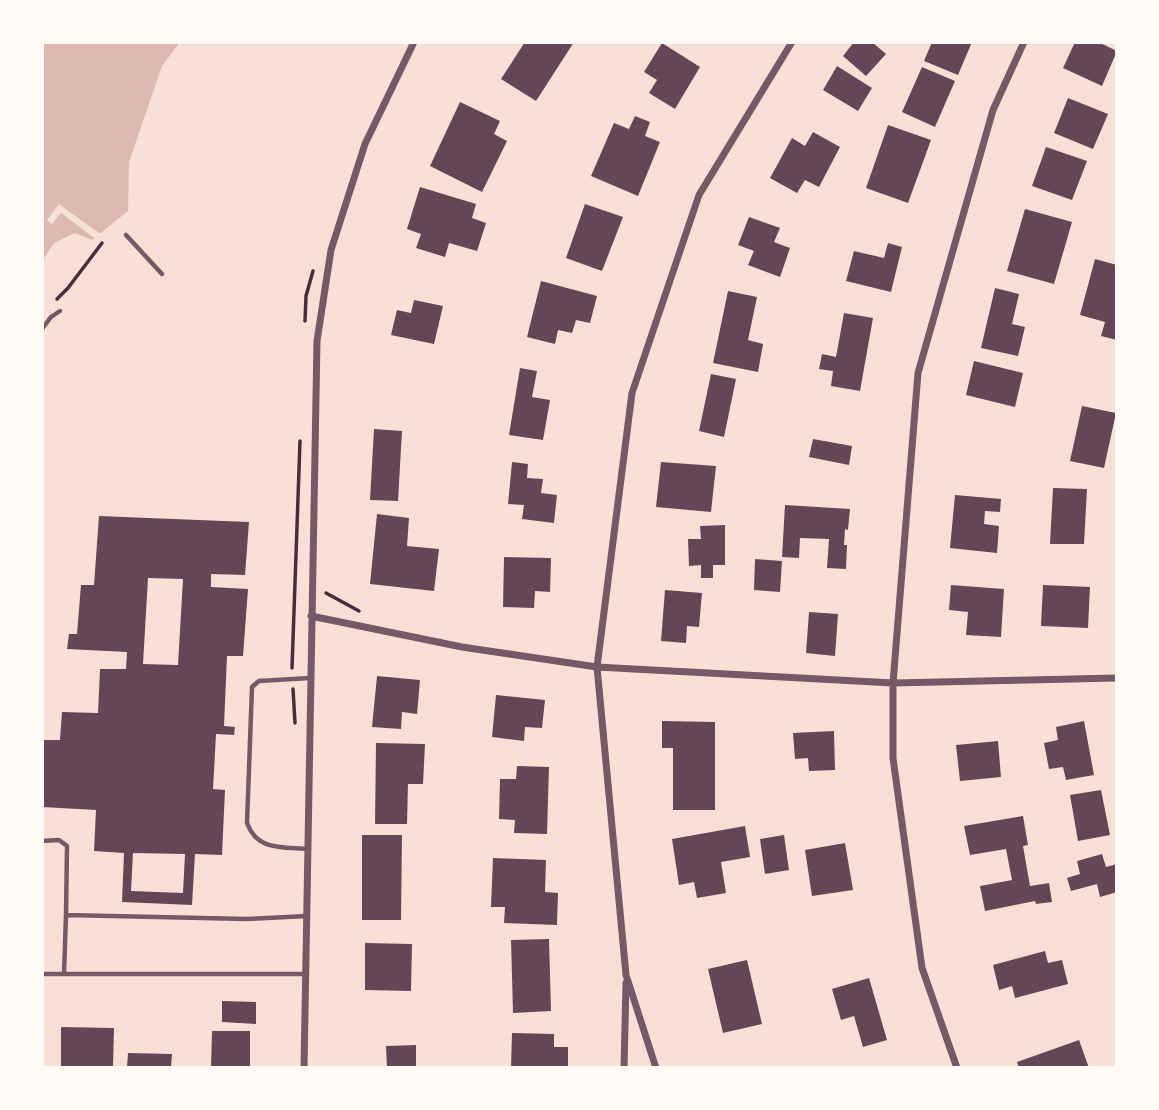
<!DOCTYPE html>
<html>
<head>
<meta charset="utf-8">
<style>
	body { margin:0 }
	#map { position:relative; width:1159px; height:1110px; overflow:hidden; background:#f7e1d7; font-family:Overpass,sans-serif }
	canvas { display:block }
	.frame { position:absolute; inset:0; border:44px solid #fffaf5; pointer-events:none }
</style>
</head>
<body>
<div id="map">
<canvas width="1159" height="1110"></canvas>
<div class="frame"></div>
</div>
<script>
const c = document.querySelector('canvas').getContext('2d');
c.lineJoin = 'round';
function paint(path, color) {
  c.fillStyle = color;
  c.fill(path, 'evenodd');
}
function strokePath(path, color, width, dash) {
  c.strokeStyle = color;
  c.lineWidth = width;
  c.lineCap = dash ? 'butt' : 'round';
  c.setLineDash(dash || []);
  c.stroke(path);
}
const water = new Path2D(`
	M42 42H180L162 66 129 162 128 211 92 240 75 233 54 243 42 261Z`);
const pier = new Path2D(`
	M59 204 103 236 97 240 61 213 52 224 47 220Z`);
const building = new Path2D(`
	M525 42H574L536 101 501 79Z
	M854 42H872L886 54 866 76 843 56Z
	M932 42H972L958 75 924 61Z
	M1075 42H1098L1117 51 1102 86 1063 68Z
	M662 43 700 67 675 109 649 93 657 80 644 72Z
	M837 66 872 88 858 111 823 90Z
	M922 67 955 81 935 127 902 112Z
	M1068 98 1108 114 1093 149 1054 133Z
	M460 102 500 121 494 134 507 141 482 192 430 166Z
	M635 116 650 122 645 136 660 142 638 196 591 176 614 123 629 129Z
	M888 125 931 140 908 203 866 188Z
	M813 132 840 147 819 187 805 180 797 193 770 178 792 138 805 146Z
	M1046 147 1087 161 1072 200 1032 186Z
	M420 187 476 204 472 218 486 223 477 251 449 243 445 257 416 248 421 234 407 229Z
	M585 204 623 217 602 271 566 258Z
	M1025 209 1072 222 1054 284 1007 271Z
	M749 217 780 228 774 242 790 248 780 277 748 265 754 251 738 245Z
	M888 243 902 247 891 292 846 281 854 251 884 258Z
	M1095 259 1117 265V340L1101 336 1105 322 1080 315Z
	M541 281 597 296 590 323 576 320 572 333 558 330 555 344 527 337Z
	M995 288 1019 294 1012 324 1025 327 1018 356 981 348Z
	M728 291 757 297 748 340 763 344 758 372 713 363Z
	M414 300 443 306 434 344 391 335 397 310 411 313Z
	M844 313 873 318 860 391 831 386 833 371 819 369 822 354 836 357Z
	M974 361 1023 373 1015 407 966 395Z
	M520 368 537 371 532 397 550 400 543 440 509 435Z
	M711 374 736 379 724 437 699 431Z
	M1082 406 1116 413 1104 468 1070 461Z
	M374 429 402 431 398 501 370 500Z
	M813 439 852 446 849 465 809 457Z
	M512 462 528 464 527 478 543 479 541 493 557 495 554 523 522 519 524 505 508 504Z
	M661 462 716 466 711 512 656 507Z
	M1053 488 1087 489 1084 544H1050Z
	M955 495 1001 499 1000 512 985 511 984 524 999 526 997 553 950 548Z
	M785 505 850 509 848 530 845 529 844 545H847L846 569 827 568 829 539 800 538 799 558 782 557Z
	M377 514 409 518 407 546 439 549 434 591 370 584Z
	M99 516 249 522 245 575 211 574V587L248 589 243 656H227L224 726 235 727 234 735 216 734 213 789 225 790 222 855 195 854 192 905 122 902 124 853 94 851 96 810 42 807 44 740H60L62 712 98 713 100 669H126L127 652 67 649 69 634H77L81 585H94ZM148 578 183 579 178 665 143 664ZM133 853 185 854 183 893 131 891Z
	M725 525V565H713V578H701V565L689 566 688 539H701L700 526Z
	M504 557 551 558 550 592 535 591 534 608 503 607Z
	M755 559 782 561 780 592 754 590Z
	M951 585 1004 589 1001 637 966 635 968 612 949 610Z
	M1043 585 1090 587 1088 628 1041 626Z
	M665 590 702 593 699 627 687 626 686 643 661 641Z
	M809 612 838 614 835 656 806 653Z
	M377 676 420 680 417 714 402 712 401 729 372 727Z
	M496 695 545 700 542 728 525 727 524 741 492 737Z
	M662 721 715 722V810H673V748H662Z
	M1084 721 1094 775 1066 780 1063 767 1049 769 1044 743 1058 740 1056 727Z
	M834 731 835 770 809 771 808 758 795 759 793 733Z
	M998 741 1001 777 960 781 956 745Z
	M376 743 425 744 423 784H408L407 824H375Z
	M517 766 549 767 547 834 514 833 515 820 499 819 500 779H516Z
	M1101 790 1110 835 1078 841 1070 795Z
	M1023 816 1028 845 1023 846 1030 886 1049 883 1052 902 1036 904 1035 901 985 911 980 886 1012 880 1006 849 970 855 964 826Z
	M745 826 750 857 721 862 726 893 697 898 694 882 679 885 672 839Z
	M362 835H402L401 920H362Z
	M784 835 789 870 765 874 760 839Z
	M845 843 853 890 812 896 805 850Z
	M1102 854 1106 867 1117 864V892L1100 897 1097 884 1071 891 1067 878 1080 874 1077 861Z
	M493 858 546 860 545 892 558 893 557 925 504 923 505 907H491Z
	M549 939 551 1011 513 1013 511 940Z
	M365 943 412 944 411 991 365 990Z
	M1045 951 1048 963 1062 960 1068 984 1015 998 1012 986 999 990 993 965Z
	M747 960 762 1024 723 1033 708 969Z
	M869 978 887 1040 863 1047 854 1016 841 1020 832 989Z
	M222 1001 256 1002V1024L222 1022Z
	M61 1027 114 1028 113 1068H61Z
	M212 1031H250V1068H211Z
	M512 1033 554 1034V1047H568V1068H511Z
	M1079 1040 1089 1068H1019L1017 1062Z
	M416 1045V1068H387L386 1046Z
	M128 1053 172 1054 171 1068H127Z`);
const path = new Path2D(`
	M57 299 68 288 102 243
	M305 321 306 296 313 271
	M326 593 359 611
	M292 668 300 441
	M293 689 295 723`);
const service = new Path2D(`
	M126 235 162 274
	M42 329 51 317 60 311
	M42 841 59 840 67 846 66 915 247 919 307 916
	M308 849C282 847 257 851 247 823L252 687 259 681 310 678
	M42 974H305
	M64 974 66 915`);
const minor = new Path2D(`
	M311 616 462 647 597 667 893 683 1117 678
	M304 1068 317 341 331 250 365 144 414 42
	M624 1068 626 983
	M656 1068 626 975 597 667 632 393 699 195 792 42
	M957 1068 922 968 893 758V683L918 373 993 110 1024 42`);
paint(water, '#dcb8b0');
paint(pier, '#f7e1d7');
paint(building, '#644757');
strokePath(path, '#4a2c40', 3.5);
strokePath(service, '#755966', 4.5);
strokePath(minor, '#755966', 7);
</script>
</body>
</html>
